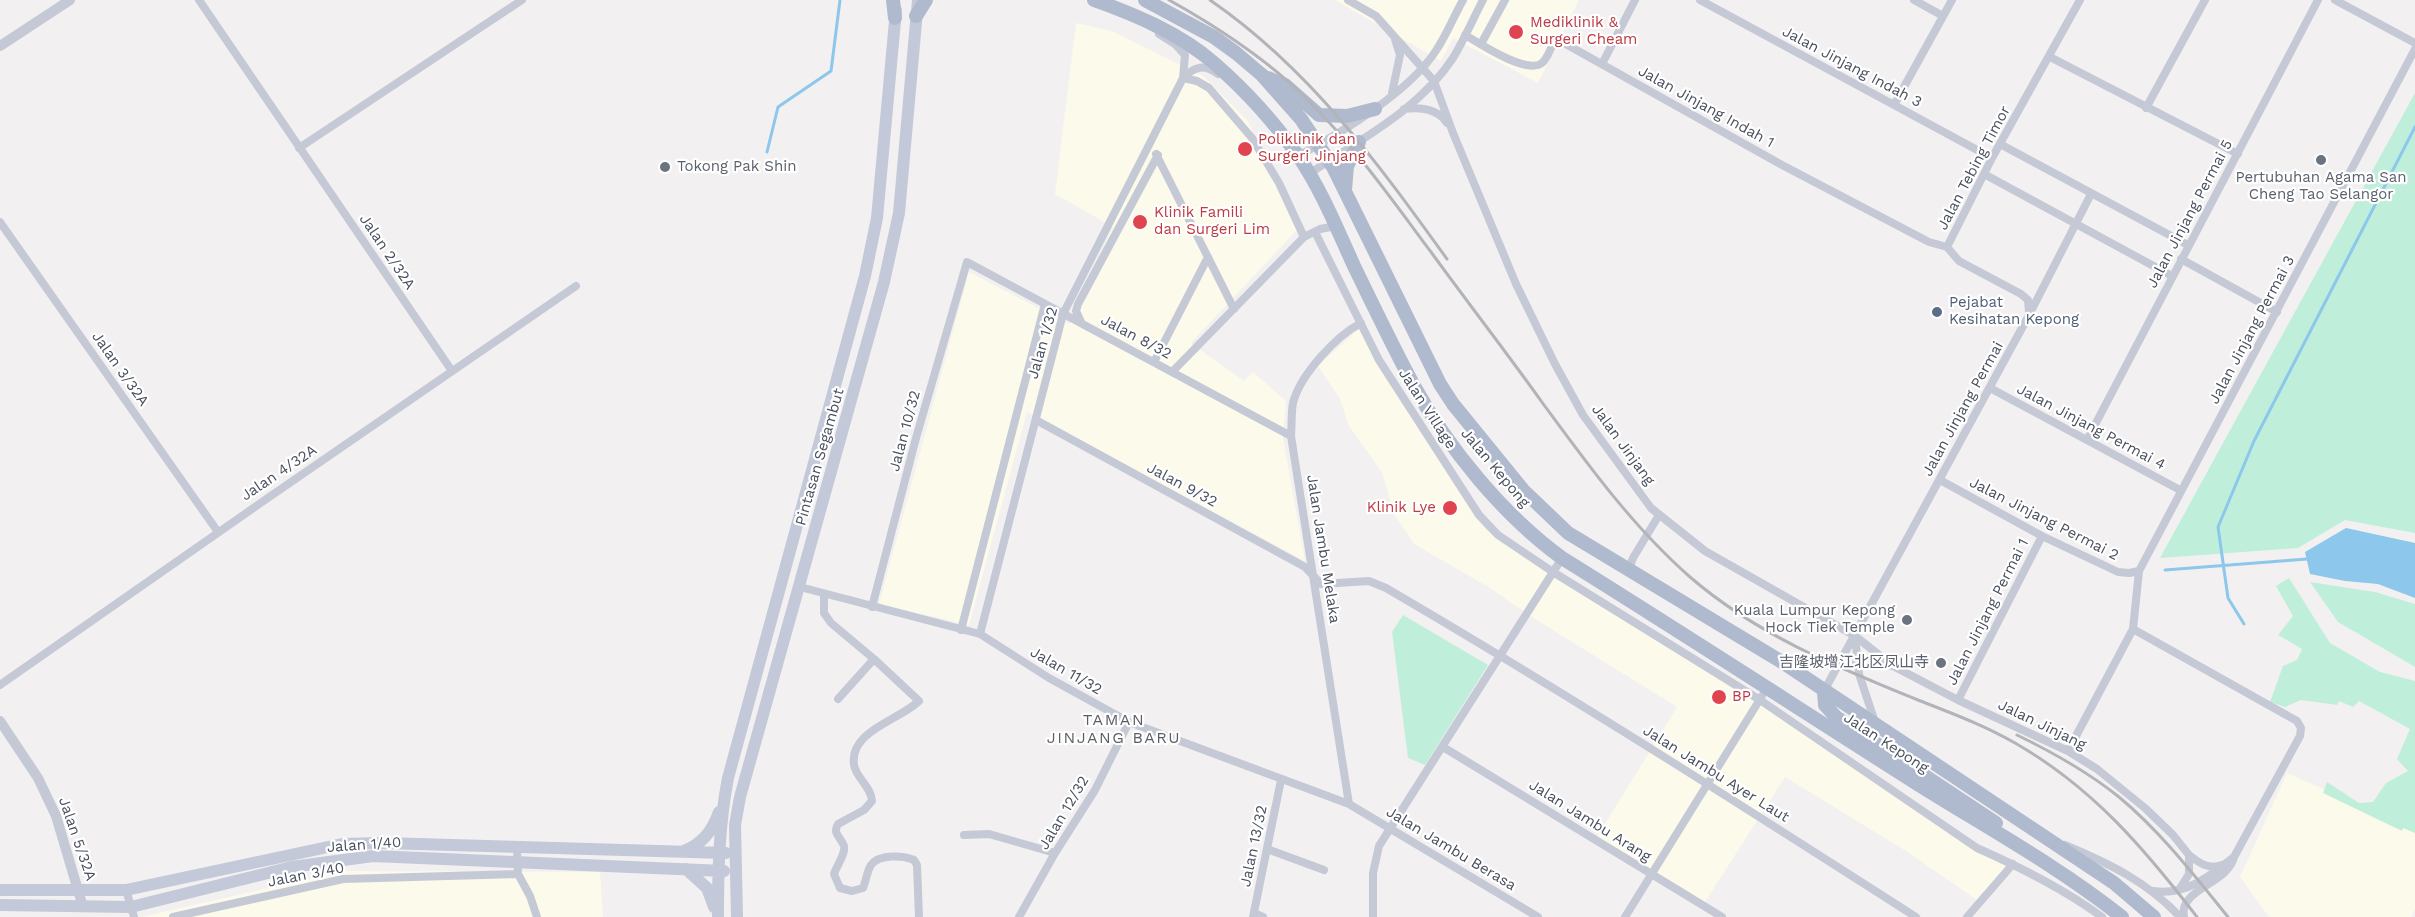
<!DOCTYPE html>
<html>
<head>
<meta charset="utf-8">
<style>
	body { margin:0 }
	canvas { display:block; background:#f2f0f0 }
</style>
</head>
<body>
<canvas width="2415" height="917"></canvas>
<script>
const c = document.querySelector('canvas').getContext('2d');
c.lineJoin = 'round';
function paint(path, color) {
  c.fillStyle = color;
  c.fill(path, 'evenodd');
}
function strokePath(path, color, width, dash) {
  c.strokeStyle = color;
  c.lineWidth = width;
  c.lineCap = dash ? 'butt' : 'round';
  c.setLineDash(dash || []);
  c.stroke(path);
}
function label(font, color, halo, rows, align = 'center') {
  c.font = font + ' "Work Sans","Noto Sans SC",sans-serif';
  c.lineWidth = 4.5;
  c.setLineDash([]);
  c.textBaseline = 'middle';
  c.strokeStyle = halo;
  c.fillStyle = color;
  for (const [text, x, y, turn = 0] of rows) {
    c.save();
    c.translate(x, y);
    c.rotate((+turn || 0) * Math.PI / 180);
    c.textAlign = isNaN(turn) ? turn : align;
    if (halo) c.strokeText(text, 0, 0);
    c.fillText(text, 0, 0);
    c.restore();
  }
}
const commercial = new Path2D(`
	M1335 0H1579L1538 83 1453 38 1441 61Z
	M1076 23 1112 31 1203 76 1248 121 1297 230 1191 343 1244 381 1253 372 1286 401 1283 438 1305 561 1027 412 969 625 879 604 969 272 1069 324 1113 227 1055 194Z
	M1360 328 1376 363 1476 518 1487 531 1558 580 1762 706 1975 850 2006 866 1977 900 1906 851 1785 777 1705 902 1597 837 1677 707 1532 617 1490 588 1414 544 1394 514 1382 472 1349 426 1340 399 1318 366Z
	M2287 773 2415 829V910L2411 917H2269L2240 877Z
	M343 871 600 872 603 917H141Z`);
const green = new Path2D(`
	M2415 93V533L2345 520 2298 548 2160 558Z
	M2289 578 2330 643 2380 672 2415 681V833L2403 828 2402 831 2323 793 2327 782 2359 803 2373 802 2386 783 2408 771 2397 759 2410 729 2359 701 2353 707 2339 701 2337 705 2301 700 2285 707 2270 702 2283 666 2297 660 2302 649 2278 635 2293 616 2276 586Z
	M2310 582 2375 592 2415 604V667L2338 622Z
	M1403 615 1488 665 1425 765 1408 758 1392 632Z`);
const water = new Path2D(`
	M2346 528 2415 543V598L2378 584 2345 581 2310 574 2305 552Z`);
const stream = new Path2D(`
	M767 152 778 107 831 71 840 0
	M2165 570 2307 559
	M2244 624 2228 598 2218 527 2254 441 2415 127`);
const minor = new Path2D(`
	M199 0 452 371
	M1348 0 1376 16 1434 81 1453 133 1516 284 1555 364 1583 415 1651 508 1705 551 1855 636 1893 666 1958 700 2068 751 2097 769 2145 808 2173 835 2189 855
	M1700 0 1992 158
	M1914 0 1943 16
	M2335 0 2415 43
	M1465 35C1480 44 1527 75 1542 63 1548 58 1552 46 1555 38L1782 165 1929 242 1947 247
	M1481 44 1505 0
	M2050 57 2238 154
	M1602 64 1635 0
	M1183 78 1197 81 1209 88 1252 138 1279 183 1304 237
	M1183 78C1195 66 1204 64 1218 74
	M1392 93 1400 55 1395 39
	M1894 105 1952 0
	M2146 108 2205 0
	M1404 109C1420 107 1437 108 1447 123
	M2000 144 2188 245
	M299 148 522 0
	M1156 154 1234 309
	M1298 156C1341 133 1411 91 1437 49 1447 34 1454 16 1463 0
	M1309 174C1359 140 1419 110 1453 58 1464 40 1473 19 1483 0
	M1984 174 2172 276
	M0 222 218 532
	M1315 232 1379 360 1479 515 1498 535 1553 572 1760 700 1977 848C2020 867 2064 889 2102 917
	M1947 247 1992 158 2080 0
	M1947 247 1959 261 2021 294 2028 300 2029 312
	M2181 259 2277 312
	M1081 322 1076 311 1078 304 1158 155
	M1154 362 1208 257
	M1172 372 1304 237 1320 229 1336 226
	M1990 388 2180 490
	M1036 420 1305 567 1321 584 1369 581 1386 588C1566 693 1741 805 1916 917
	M2087 440 2318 0
	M1940 480 2042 536 2118 572 2129 573 2139 571
	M1634 572 1630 566 1633 558 1659 515
	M800 587 980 634 1049 678 1129 722 1349 804 1538 917
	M824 594V613L831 623 874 659 919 701C898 721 849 731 854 765 856 778 871 786 872 801L864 810 838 824C832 834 841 837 844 846 846 853 836 867 834 874L840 888 852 891 863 888C866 881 867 871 871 865 879 854 903 855 914 860L917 865 919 917
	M872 607 916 438 967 262 1291 436
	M2133 629 2297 721 2301 728 2300 736 2234 857
	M961 630 1045 304
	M980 634 1063 314 1183 78 1185 55 1176 45 1159 34
	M1855 636 1859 674 1875 722
	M1856 662 1893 666
	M0 685 262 502 576 286
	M1824 691 2028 317 2091 194
	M838 699 874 659
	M1958 700 2042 536
	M1443 747 1722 917
	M2068 751 2133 629 2139 571 2415 49
	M1349 804 1291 436C1292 425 1291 413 1293 403 1300 375 1336 336 1361 323
	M964 835 989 834 1055 853
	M2065 845C2108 863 2148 882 2180 917
	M517 848 518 874 530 896 537 917
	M1267 849 1324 870
	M126 890 134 917
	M2179 890 2189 874V855C2199 863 2209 870 2222 865
	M2153 891C2186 896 2210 876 2234 857 2228 884 2178 889 2184 917
	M1254 913 1263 917
	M173 917 343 879 518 874
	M1019 917 1055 853 1095 790 1129 722
	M1253 917 1281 780
	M1373 917V873L1379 846 1562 558
	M1625 917 1762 696
	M1967 917 2013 864`);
const tertiary = new Path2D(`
	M0 46 70 0
	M0 721 38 778 56 816 83 907`);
const secondary = new Path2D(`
	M684 851C703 844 713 830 719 812
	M686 869 707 888 714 907
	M0 890H126L342 844 383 843 726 853
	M0 905 131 907 292 867 373 856 724 871
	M718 917C718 871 719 824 728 778L865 276 877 218 896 10
	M737 917 735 825 740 797 884 282 899 213 918 0`);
const primary = new Path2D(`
	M893 0 895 18
	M1094 0C1136 15 1179 33 1214 63 1245 90 1275 123 1299 157 1322 191 1337 229 1354 266 1373 305 1392 345 1413 384 1448 448 1503 515 1562 558 1681 632 1798 708 1916 783 1986 827 2058 866 2122 917
	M1145 0 1214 37 1236 53 1262 75 1301 119 1333 167 1440 384 1453 404 1523 490 1568 533 1782 662 2114 883 2154 917
	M916 16 926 0
	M1268 78 1285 85 1319 115 1347 116 1375 109
	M1345 190 1347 166 1359 142
	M1824 691 1825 705 1836 717 1996 823`);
const rail = new Path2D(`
	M1169 0C1212 24 1254 51 1291 84 1345 133 1387 193 1431 252 1468 303 1507 353 1544 405 1588 465 1633 527 1690 577 1757 635 1837 667 1918 700 1951 713 1984 725 2015 743 2092 787 2144 848 2197 917
	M1210 0C1310 69 1377 162 1447 259
	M2017 735C2052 752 2088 772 2119 797 2161 832 2194 875 2228 917`);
const markers = [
	[1516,32,8,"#e0444e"],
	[1245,149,8,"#e0444e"],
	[2321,160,6,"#6b7280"],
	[665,167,6,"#6b7280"],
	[1140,222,8,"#e0444e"],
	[1937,312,6,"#5c6f8a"],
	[1450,508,8,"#e0444e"],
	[1907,620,6,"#6b7280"],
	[1941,663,6,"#6b7280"],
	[1719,697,8,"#e0444e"]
];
const healthNames = [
	["Mediklinik &",1530,23],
	["Surgeri Cheam",1530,40],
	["Poliklinik dan",1258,140],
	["Surgeri Jinjang",1258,157],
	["Klinik Famili",1154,213],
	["dan Surgeri Lim",1154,230],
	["Klinik Lye",1436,508,"right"],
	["BP",1732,697]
];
const streetNames = [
	["Jalan Jinjang Indah 3",1852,67,28],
	["Jalan Jinjang Indah 1",1706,107,29],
	["Jalan Tebing Timor",1974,168,-62],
	["Jalan Jinjang Permai 5",2190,214,-62],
	["Jalan 2/32A",387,252,56],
	["Jalan Jinjang Permai 3",2252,330,-62],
	["Jalan 8/32",1136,337,28],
	["Jalan 1/32",1043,343,-74],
	["Jalan 3/32A",120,369,55],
	["Jalan Village",1427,409,57],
	["Jalan Jinjang Permai",1963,409,-61],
	["Jalan Jinjang Permai 4",2091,427,28],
	["Jalan 10/32",905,431,-75],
	["Jalan Jinjang",1623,445,54],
	["Pintasan Segambut",820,457,-74],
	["Jalan Kepong",1495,468,50],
	["Jalan 4/32A",279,473,-34],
	["Jalan 9/32",1182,485,28],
	["Jalan Jinjang Permai 2",2044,519,27],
	["Jalan Jambu Melaka",1323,549,81],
	["Jalan Jinjang Permai 1",1988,612,-63],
	["Jalan 11/32",1066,671,30],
	["Jalan Jinjang",2042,725,26],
	["Jalan Kepong",1886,743,33],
	["Jalan Jambu Ayer Laut",1716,774,32],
	["Jalan 12/32",1064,813,-59],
	["Jalan Jambu Arang",1590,821,32],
	["Jalan 5/32A",77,839,71],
	["Jalan 1/40",364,845,-4],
	["Jalan 13/32",1254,846,-78],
	["Jalan Jambu Berasa",1451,849,31],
	["Jalan 3/40",306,875,-11]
];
const worshipNames = [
	["Tokong Pak Shin",677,167,"left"],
	["Pertubuhan Agama San",2321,178,"center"],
	["Cheng Tao Selangor",2321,195,"center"],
	["Kuala Lumpur Kepong",1895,611],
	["Hock Tiek Temple",1895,628],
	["吉隆坡增江北区凤山寺",1929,663]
];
const serviceNames = [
	["Pejabat",1949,303],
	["Kesihatan Kepong",1949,320]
];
const neighbourhoodNames = [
	["TAMAN",1114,720],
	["JINJANG BARU",1114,738]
];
paint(commercial, '#fcfaea');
paint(green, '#bfefda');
paint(water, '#8dc7eb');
strokePath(stream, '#8dc7eb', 3);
strokePath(minor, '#c4c9d5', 8);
strokePath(tertiary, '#c4c9d5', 10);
strokePath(secondary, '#c3c9d8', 12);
strokePath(primary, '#b0bace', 14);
strokePath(rail, '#b2b4ba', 3);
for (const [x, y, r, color] of markers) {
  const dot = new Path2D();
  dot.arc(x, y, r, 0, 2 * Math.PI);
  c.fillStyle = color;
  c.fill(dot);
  strokePath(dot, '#fff', 2);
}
label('15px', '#be3a42', '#fff', healthNames, 'left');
label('15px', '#484f5d', '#fff', streetNames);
label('15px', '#5b616d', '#fff', worshipNames, 'right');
label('15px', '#4e5e75', '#fff', serviceNames, 'left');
c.letterSpacing = '1.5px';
label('16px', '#5c5f65', '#fff', neighbourhoodNames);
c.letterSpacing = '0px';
</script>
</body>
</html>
